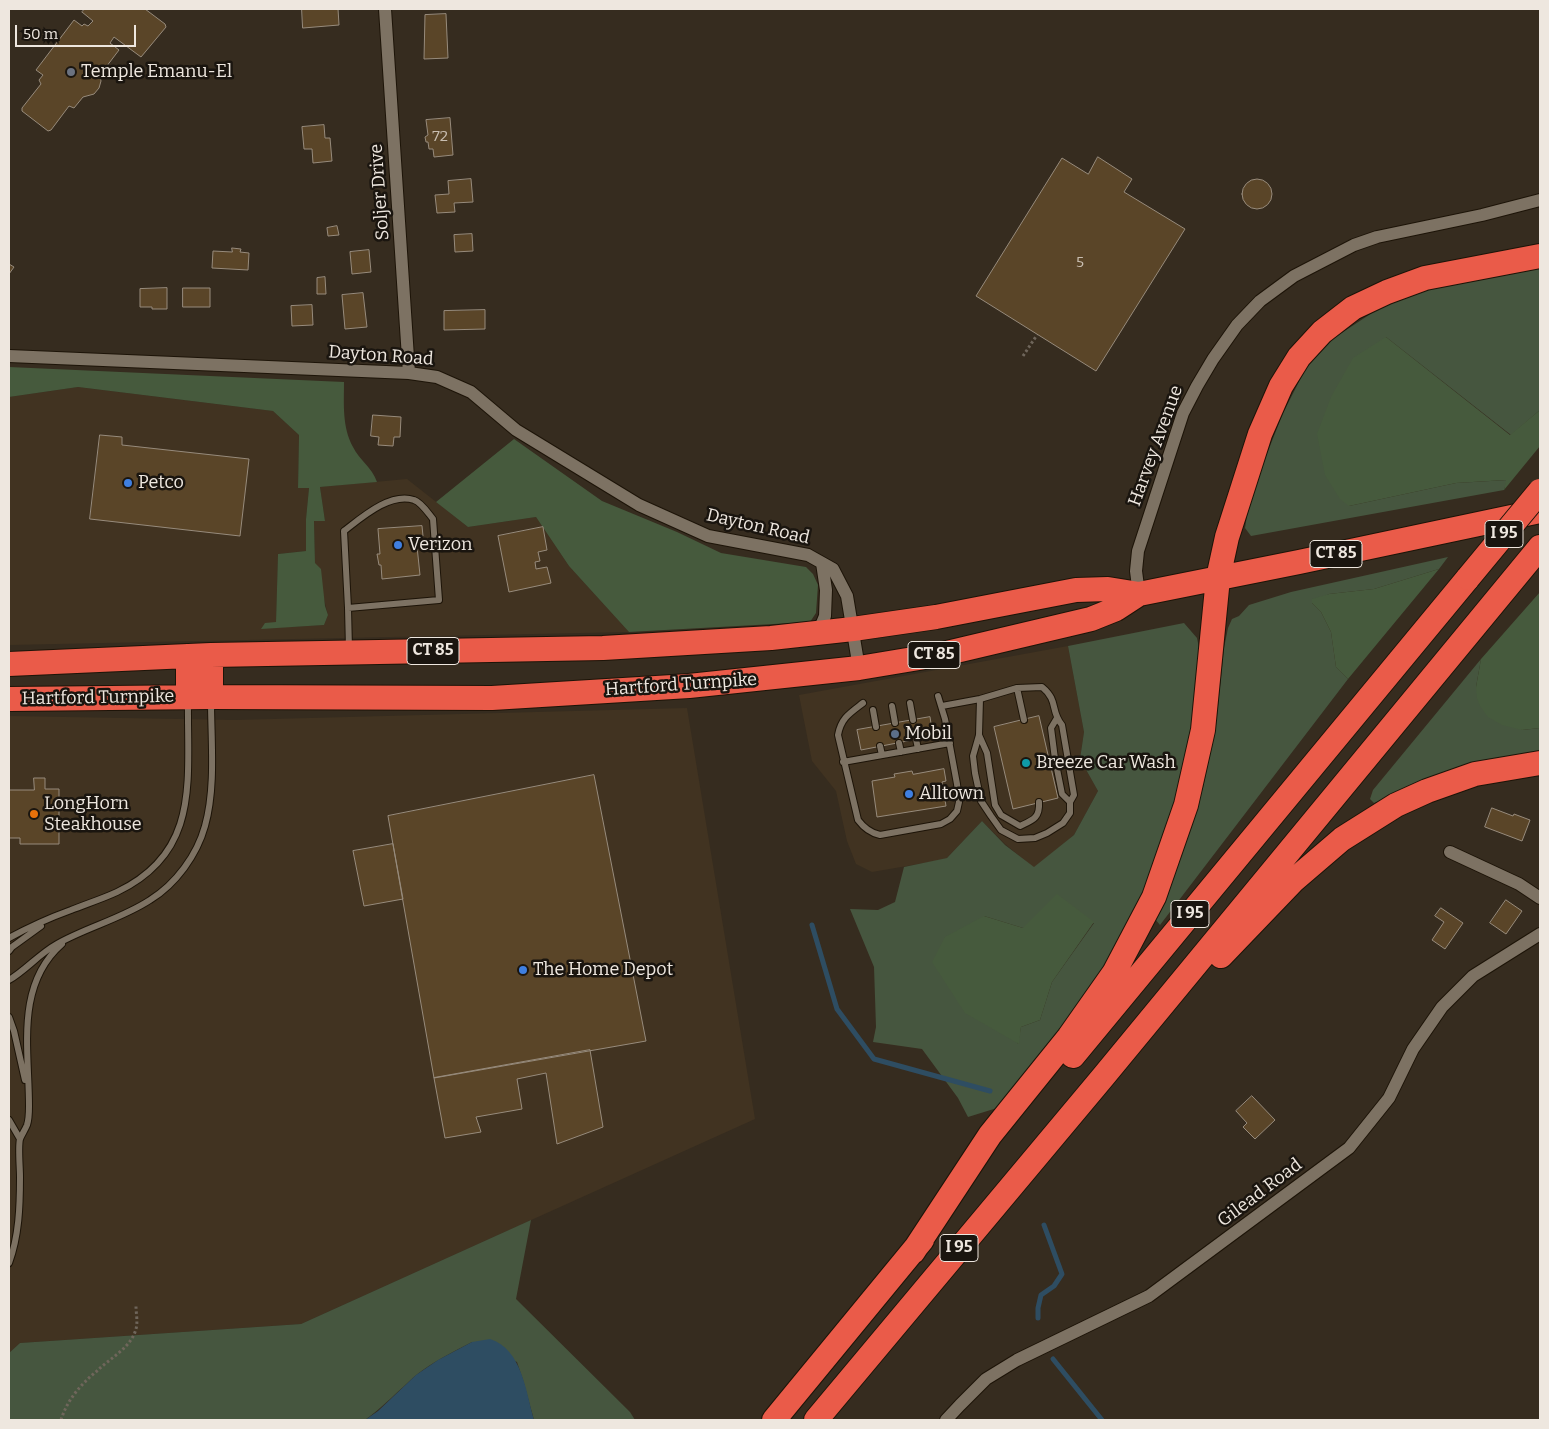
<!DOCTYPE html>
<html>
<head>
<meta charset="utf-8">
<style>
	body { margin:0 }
	#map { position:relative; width:1549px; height:1429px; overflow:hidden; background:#362c1f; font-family:Bitter,serif }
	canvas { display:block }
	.frame { position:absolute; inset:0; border:10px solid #eee7df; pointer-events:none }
	.scale { position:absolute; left:15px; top:25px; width:121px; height:22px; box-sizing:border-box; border:2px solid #eee7df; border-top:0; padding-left:6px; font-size:15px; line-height:18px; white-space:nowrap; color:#eee7df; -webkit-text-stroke:4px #1a150f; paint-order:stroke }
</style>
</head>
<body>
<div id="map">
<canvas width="1549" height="1429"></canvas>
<div class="frame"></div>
<div class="scale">50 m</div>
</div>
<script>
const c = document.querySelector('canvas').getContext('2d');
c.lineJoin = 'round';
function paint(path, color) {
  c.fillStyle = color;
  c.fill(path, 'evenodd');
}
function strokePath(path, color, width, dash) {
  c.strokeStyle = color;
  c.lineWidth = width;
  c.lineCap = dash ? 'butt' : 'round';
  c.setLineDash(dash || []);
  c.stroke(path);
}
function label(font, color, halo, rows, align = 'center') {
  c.font = font + ' Bitter,serif';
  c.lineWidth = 5;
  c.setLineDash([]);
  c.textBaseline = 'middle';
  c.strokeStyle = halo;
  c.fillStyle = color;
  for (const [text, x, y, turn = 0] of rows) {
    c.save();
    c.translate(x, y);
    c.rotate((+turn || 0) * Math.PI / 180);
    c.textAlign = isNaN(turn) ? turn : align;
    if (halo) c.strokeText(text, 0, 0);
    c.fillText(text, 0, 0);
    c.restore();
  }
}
const built = new Path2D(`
	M78 387 273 411 299 435 298 488H309L306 519V551L278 554 276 623 290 627 324 625 328 615 315 563 314 520 325 521 320 487 407 479 468 527 536 517 569 566 629 632 9 645V397Z
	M1068 646 1084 732 1080 759 1098 791 1074 835 1034 868 1005 844 982 821 947 858 936 861 872 872 856 864 847 841 836 791 812 761 799 695Z
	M687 708 755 1119 301 1324 20 1343 9 1353V716L235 720Z`);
const green = new Path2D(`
	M1540 264V410L1511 435 1386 337 1349 506 1456 483 1507 480 1504 490 1251 536 1245 528 1250 497 1283 413 1306 368 1334 338 1384 305 1430 284Z
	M1448 557 1439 569 1374 589 1329 594 1312 603 1321 612 1331 632 1336 667 1348 679 1160 925 1155 919 1176 869 1203 788 1216 725 1224 648 1228 628 1232 619 1239 616 1249 605 1291 592Z
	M1184 623 1197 638 1201 658 1191 729 1168 833 1137 908 1112 953 1081 1002 997 1108 968 1117 958 1098 922 1049 873 1042 876 1027 874 967 850 909 878 910 895 902 904 867 947 858 982 821 1005 845 1034 867 1074 835 1098 791 1080 759 1084 732 1068 646ZM984 916 1023 928 1094 923 1052 982 1040 1020 1021 1027 1018 1044Z
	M1481 659 1476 687 1522 730 1540 728V753L1429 779 1374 803 1370 799 1373 790Z
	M531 1220 516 1299 630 1412 635 1420H534L523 1380 517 1362 472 1342C453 1352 432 1362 415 1376 398 1391 383 1407 365 1420H9V1353L20 1343 301 1324Z`);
const forest = new Path2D(`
	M1386 337 1510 435 1540 410V446L1504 490 1506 480 1456 483 1349 506 1340 499 1325 475 1317 434 1331 397 1353 358Z
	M9 367 344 382C344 404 342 427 353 447 359 460 372 467 377 482L320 487 325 521H314L315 563 321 569 325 606 328 615 324 625 261 629 265 623 276 622 278 554 306 551V519L309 488H298L299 435 273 411 78 387 9 397Z
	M514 439 602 501 677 532 721 553 806 567 813 574 818 585 816 613 810 622 629 632 569 566 536 517 468 527 436 502Z
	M1439 569 1348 679 1336 667 1331 632 1321 612 1312 603V599L1329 594 1374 589Z
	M1540 592V728L1522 730 1502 725 1488 717 1480 706 1477 698 1476 687 1481 659Z
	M1057 894 1094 922 1052 982 1040 1020 1021 1027 1019 1044 965 1013 932 962 945 937 984 916 1023 928Z`);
const water = new Path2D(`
	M490 1339C522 1349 526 1392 534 1420H365L378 1411 416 1375 438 1360 472 1342Z`);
const stream = new Path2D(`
	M812 925 837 1009 874 1059 990 1091
	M1038 1318V1308L1041 1295 1054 1286 1062 1274 1044 1225
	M1053 1359 1102 1420`);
const building = new Path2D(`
	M85 9H145L165 24 166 27 141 57 114 37 110 43 119 50 100 75 101 81 99 88 94 94 83 97 74 108 69 106 51 130 48 131 22 111V108L41 84 39 80 43 75 36 70 74 20 82 26 84 24 88 26 93 21 82 12Z
	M302 9H338L339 25 303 28Z
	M446 14 448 58 424 59 425 15Z
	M450 118 453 155 434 157 433 149H429L428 142H426L425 137 428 135 426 120Z
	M324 125 325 138H330L332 161 313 163 312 149H304L302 127Z
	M1098 157 1132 179 1124 192 1185 229 1096 371 976 296 1062 158 1088 174Z
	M471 179 473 202 454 203 455 212 437 213 435 195 449 194 448 181Z
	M1242 194a15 15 0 1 1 30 0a15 15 0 1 1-30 0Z
	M337 226 339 235 328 236 327 228Z
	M472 234 473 251 455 252 454 235Z
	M232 248 241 249 240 252 249 253 248 270 212 268 213 251 232 252Z
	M369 250 371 272 352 274 350 252Z
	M9 264 14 267 9 274Z
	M325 277 326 294H317V278Z
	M167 288V309H152V307H140V289Z
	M183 288H210V307H183Z
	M363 293 367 327 345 329 342 295Z
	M312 305 313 325 292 326 291 306Z
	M485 310V329L444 330V311Z
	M373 415 401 417 400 437H394L393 446 378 445 379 437 371 436Z
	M100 435 122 437V445L249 459 240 536 90 519Z
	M422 526 423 536 416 537 420 575 382 579 381 565H379L377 554H380L378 529Z
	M543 527 547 550 538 552 540 561 535 562 536 569 547 567 551 583 509 592 498 536Z
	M1039 716 1058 798 1013 809 994 727Z
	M930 717 933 736 861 750 857 730Z
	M944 769 946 781 942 782 946 806 877 817 872 781 895 777 894 774 912 771 913 774Z
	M594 775 646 1041 434 1078 388 816Z
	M34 778H45V789H59V844H20V838H9V790H34Z
	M1492 808 1513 816 1514 814 1530 820 1522 841 1485 827Z
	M393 844 403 899 364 906 353 851Z
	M1506 900 1522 911 1506 934 1490 923Z
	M1441 908 1463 923 1445 949 1432 940 1444 922 1435 916Z
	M590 1050 603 1127 557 1144 546 1073 517 1079 522 1109 476 1117 481 1132 445 1138 434 1078Z
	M1252 1096 1275 1120 1255 1139 1243 1127 1247 1123 1236 1111Z`);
const path = new Path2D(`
	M1023 356 1037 335
	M61 1420C67 1400 81 1384 97 1371 110 1358 131 1348 136 1329 138 1322 136 1313 136 1306`);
const lane = new Path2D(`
	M348 608 344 531C361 518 390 492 414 500 421 502 428 513 433 519L439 600 348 608 349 649
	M1017 688 1024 720
	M863 703C850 713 841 718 838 735L858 820C864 828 870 833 880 835L941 824 950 819 957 811 959 802 957 784 945 719 938 696
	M910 703 913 720
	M892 706 895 723
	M942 706 980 699 1017 688 1042 687C1059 701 1050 711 1062 725L1074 795 1070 802V813L1063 823 1047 833 1035 838 1018 839 1001 830 991 816 981 801 975 773 973 756 979 735 980 699
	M873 710 876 727
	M1057 718 1051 728 1055 759 1062 794 1070 802
	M979 735 987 753 995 805 1001 815 1020 826C1033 820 1040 818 1039 802
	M916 739 918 749
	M899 743 901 752
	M880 746 882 755
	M843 762 950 743
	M9 938C29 927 49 918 71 910 86 904 102 899 117 892 201 852 187 780 188 701
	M9 951 12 947 41 926
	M9 980C26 970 39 954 57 944 87 927 121 919 150 900 176 884 197 855 205 826 216 787 211 740 211 701
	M9 1017 14 1031 25 1080
	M9 1120 20 1139
	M9 1263C19 1236 20 1206 20 1177 20 1167 18 1147 20 1139 22 1134 25 1130 27 1125 29 1119 29 1112 29 1106 29 1050 15 985 62 944`);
const street = new Path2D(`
	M385 9 409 373
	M9 356 409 373 437 377 471 392 516 430 639 505 708 536 808 555 833 569 847 596 859 668
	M1139 594 1136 571 1138 551 1183 413 1197 386 1213 359 1237 325 1260 301 1294 276 1354 245 1377 237 1482 215 1540 200
	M818 633 825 616 826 590 822 563
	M1450 852 1519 884 1540 898
	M946 1420 960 1405 986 1379 1017 1360 1149 1296 1349 1148 1389 1098 1413 1049 1442 1007 1473 976 1540 934`);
const highway = new Path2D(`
	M211 655V697
	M188 656V697
	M9 664 211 655 603 648 771 638 853 629 936 617 1076 590 1108 589 1139 594 1299 562 1540 511
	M9 699 211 697 492 698 689 686 859 668 943 654 1091 619 1116 609 1139 594
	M1221 956 1293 881 1342 839 1396 805 1427 791 1475 774 1540 763
	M1073 1056 1468 578
	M913 1252 990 1135 1069 1037 1114 973 1154 897 1186 805 1203 730 1218 578 1227 537 1260 434 1281 386 1299 357 1322 332 1353 308 1387 292 1425 278 1540 256
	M774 1420 922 1240
	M816 1420 1103 1077 1540 547`);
const highwayBridge = new Path2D(`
	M1468 578 1540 491`);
const markers = [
	[71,72,5,"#6b7280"],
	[128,483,5,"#3f7fe0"],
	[398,545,5,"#3f7fe0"],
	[895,734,5,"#5c6f8a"],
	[1026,763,5,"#0f9aa8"],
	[909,794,5,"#3f7fe0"],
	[34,814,5,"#e8710a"],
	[523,970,5,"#3f7fe0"]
];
const numberNames = [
	["72",440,137],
	["5",1080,263]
];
const shields = [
	[1504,534,38],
	[1336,554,52],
	[433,651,52],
	[934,655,52],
	[1190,914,38],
	[959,1248,38]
];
const shieldNames = [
	["I 95",1504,534],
	["CT 85",1336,554],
	["CT 85",433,651],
	["CT 85",934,655],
	["I 95",1190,914],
	["I 95",959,1248]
];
const poiNames = [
	["Temple Emanu-El",81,72],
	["Petco",138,483],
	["Verizon",408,545],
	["Mobil",905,734],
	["Breeze Car Wash",1036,763],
	["Alltown",919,794],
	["LongHorn",44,804],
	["Steakhouse",44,825],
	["The Home Depot",533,970]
];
const streetNames = [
	["Soljer Drive",380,192,-94],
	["Dayton Road",381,356,4],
	["Harvey Avenue",1156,446,-70],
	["Dayton Road",758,527,13],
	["Hartford Turnpike",681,685,-4],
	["Hartford Turnpike",98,698,-1],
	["Gilead Road",1260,1193,-37]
];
paint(built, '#413321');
paint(green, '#46563f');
paint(forest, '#465a3d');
paint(water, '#2e4d62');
strokePath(stream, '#2e4d62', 5);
paint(building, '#5a4528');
strokePath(building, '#978b7c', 1);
strokePath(lane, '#1d1408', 8);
strokePath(street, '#1d1408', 14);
strokePath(highway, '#1d1408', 26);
strokePath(path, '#6f665b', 3, [2.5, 2.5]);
strokePath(lane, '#7d7263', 6);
strokePath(street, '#7d7263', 12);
strokePath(highway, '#ea5b49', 24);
strokePath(highwayBridge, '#1d1408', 26, []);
strokePath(highwayBridge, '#ea5b49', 24);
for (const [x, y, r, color] of markers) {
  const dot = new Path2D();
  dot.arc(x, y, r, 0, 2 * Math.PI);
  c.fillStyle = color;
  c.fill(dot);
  strokePath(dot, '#1a150f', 2);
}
label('15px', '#c9beb1', null, numberNames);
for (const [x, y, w] of shields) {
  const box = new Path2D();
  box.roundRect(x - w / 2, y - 13.5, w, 27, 4);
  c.fillStyle = '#1a150f';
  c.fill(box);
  strokePath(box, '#eee7df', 1);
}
label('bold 16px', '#eee7df', null, shieldNames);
label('18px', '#eee7df', '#1a150f', poiNames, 'left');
label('18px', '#eee7df', '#1a150f', streetNames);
</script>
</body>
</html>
